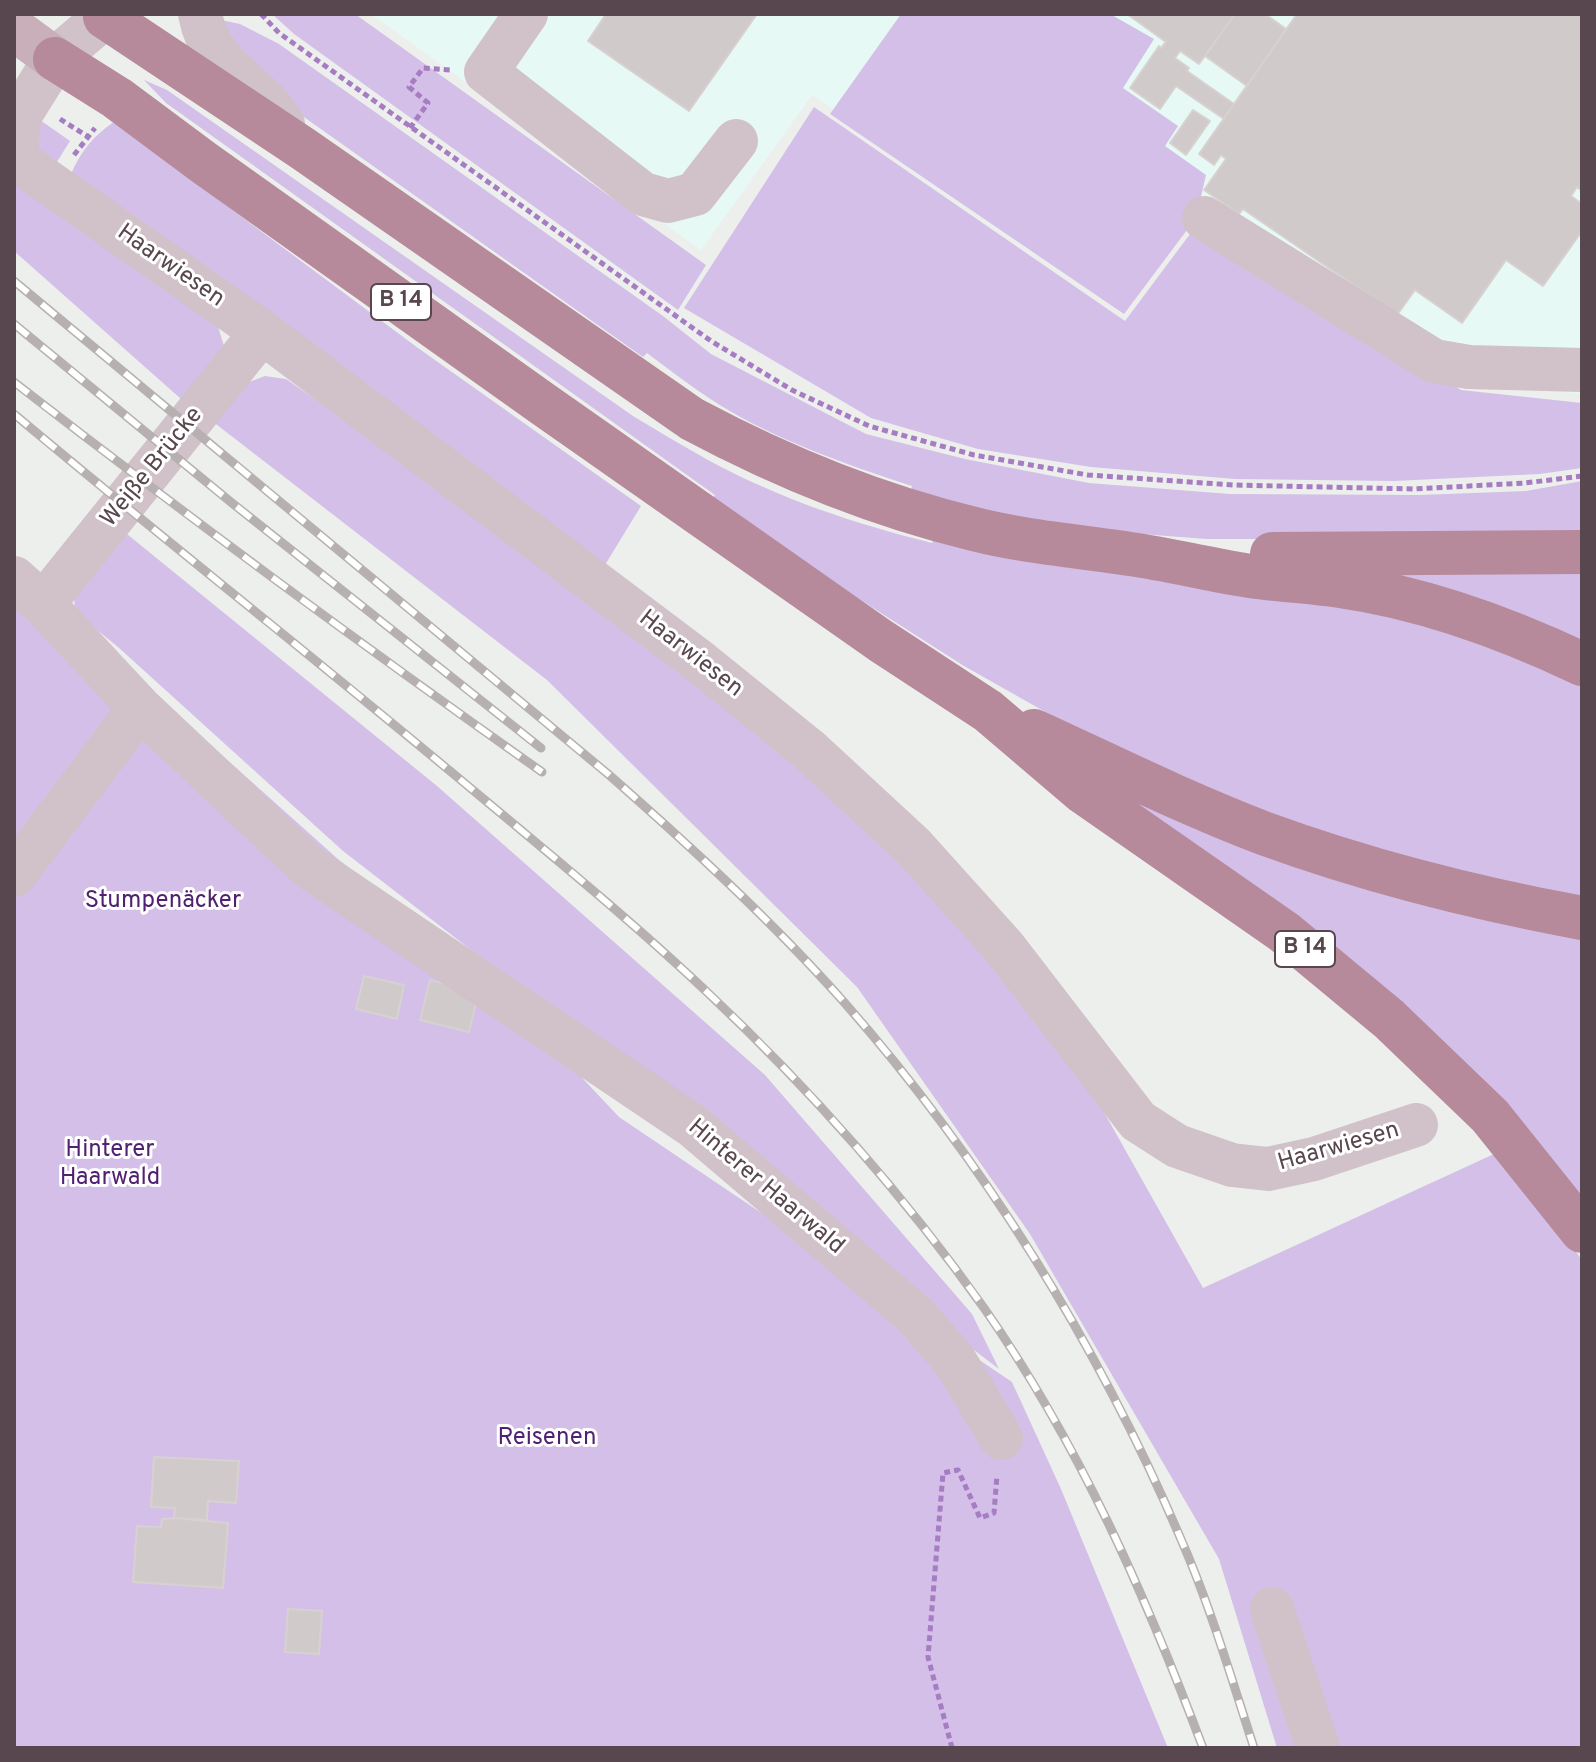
<!DOCTYPE html>
<html>
<head>
<meta charset="utf-8">
<style>
	body { margin:0 }
	#map { position:relative; width:1596px; height:1762px; overflow:hidden; background:#edefed; font-family:Overpass,sans-serif }
	canvas { display:block }
	.frame { position:absolute; inset:0; border:16px solid #58474e; pointer-events:none }
</style>
</head>
<body>
<div id="map">
<canvas width="1596" height="1762"></canvas>
<div class="frame"></div>
</div>
<script>
const c = document.querySelector('canvas').getContext('2d');
c.lineJoin = 'round';
function paint(path, color) {
  c.fillStyle = color;
  c.fill(path, 'evenodd');
}
function strokePath(path, color, width, dash) {
  c.strokeStyle = color;
  c.lineWidth = width;
  c.lineCap = dash ? 'butt' : 'round';
  c.setLineDash(dash || []);
  c.stroke(path);
}
function label(font, color, halo, rows, align = 'center') {
  c.font = font + ' Overpass,sans-serif';
  c.lineWidth = 6;
  c.setLineDash([]);
  c.textBaseline = 'middle';
  c.strokeStyle = halo;
  c.fillStyle = color;
  for (const [text, x, y, turn = 0] of rows) {
    c.save();
    c.translate(x, y);
    c.rotate((+turn || 0) * Math.PI / 180);
    c.textAlign = isNaN(turn) ? turn : align;
    if (halo) c.strokeText(text, 0, 0);
    c.fillText(text, 0, 0);
    c.restore();
  }
}
const commercial = new Path2D(`
	M371 14H1582V394L1465 380 1199 203 1123 308 812 95 701 250Z`);
const green = new Path2D(`
	M272 14H355L706 265 678 310 294 34Z
	M901 14H1110L1154 39 1123 88 1178 126 1165 146 1206 175 1196 218 1124 314 830 114Z
	M216 19 240 24 279 44 663 316 711 354 866 434 965 459 1089 483 1230 494 1420 495 1526 491 1582 481V539H1207L1114 532 1035 521 911 492 912 486C848 465 776 440 718 404 693 388 670 370 647 353L643 357 277 98Z
	M144 80 167 90 633 416C658 431 683 446 708 460 778 498 855 524 932 543L934 539 1403 614 1582 679V905L1331 842 1065 723 964 666 856 597 713 498 715 495 166 103Z
	M814 107 1125 321 1202 218 1461 390 1582 403V468L1540 474 1394 481 1235 479 1091 467 978 449 871 418 684 308Z
	M40 120 70 141 50 173 39 162 35 126Z
	M114 122 418 348 641 506 597 578 71 174C81 151 94 135 114 122Z
	M14 168 214 314 224 346 189 406 14 251Z
	M265 376 286 379 753 703 1004 952 1078 1066 1203 1288 1494 1154 1557 1226 1582 1260V1748H1277L1219 1559 1030 1234 857 987 547 680 212 421 249 382Z
	M122 530 437 786 765 1075 972 1314 999 1369 900 1294 779 1188 343 851 118 647 75 612 74 594Z
	M1356 566H1582V651Z
	M14 569 339 860 472 961 619 1117 1012 1382 1061 1489 1168 1748H14Z
	M1114 789 1582 933V1197Z`);
const building = new Path2D(`
	M606 14H757L689 111 588 41Z
	M1127 14H1235L1199 64 1180 51 1175 58 1189 68 1187 71 1234 104 1224 119 1176 86 1160 109 1130 88 1159 46 1161 48 1166 42Z
	M1235 14H1265L1286 29 1247 86 1205 56Z
	M1297 14H1582V191L1577 187 1571 196 1582 204V231L1543 286 1506 260 1462 323 1415 290 1397 315 1243 209 1239 214 1204 190 1226 159 1221 155 1214 165 1199 154Z
	M1193 110 1210 121 1186 155 1170 143Z
	M364 976 404 985 397 1019 356 1009Z
	M430 980 479 992 469 1032 420 1020Z
	M154 1457 239 1461 236 1503 208 1501 207 1520 174 1518 175 1508 151 1507Z
	M174 1518 228 1523 223 1588 133 1582 137 1526 161 1527 162 1519Z
	M288 1609 322 1611 319 1654 285 1652Z`);
const path = new Path2D(`
	M261 14 279 33 711 341 792 390 869 426 974 455 1088 475 1233 485 1414 489 1525 483 1582 476
	M60 119 87 136
	M410 128 428 103 409 87 423 68 451 70
	M74 155 95 128
	M952 1748 928 1657 943 1473 958 1470 980 1518 994 1513 997 1475`);
const minor = new Path2D(`
	M108 14 55 59 20 115 16 144 19 158 24 165 262 332 699 661 808 749 913 846 1004 947 1138 1121 1177 1146 1232 1165 1268 1169 1314 1159 1416 1125
	M200 14C208 57 234 71 263 99 271 106 277 116 283 124
	M526 14 486 72 643 194 668 201 695 194 736 141
	M1204 218 1434 361 1469 367 1582 370
	M14 578 43 604 140 708 309 867 693 1126 915 1315 955 1361 1001 1438
	M43 604 262 332
	M14 875 140 708
	M1272 1609 1318 1748`);
const major = new Path2D(`
	M14 29 55 59`);
const highway = new Path2D(`
	M105 17 302 148 692 419C782 467 875 505 974 529 1025 542 1078 546 1130 554 1166 559 1202 568 1238 574 1271 580 1306 581 1340 586 1425 598 1506 628 1582 664
	M55 59 117 98 203 162 543 404 881 641 988 711 1083 792 1284 932 1389 1019 1490 1116 1582 1231
	M1272 554 1582 552
	M1034 731C1110 766 1185 803 1263 833 1367 871 1474 898 1582 918`);
const rail = new Path2D(`
	M14 281 608 774C690 846 771 920 843 1001 983 1160 1097 1343 1180 1537 1210 1605 1231 1677 1254 1748
	M14 324 232 503 541 748
	M14 382C187 516 363 646 542 772
	M14 414C168 543 326 667 480 796 557 860 635 924 708 993 810 1089 903 1194 984 1308 1079 1444 1145 1594 1203 1748`);
const shields = [
	[401,302,60],
	[1305,949,60]
];
const shieldNames = [
	["B 14",401,302],
	["B 14",1305,949]
];
const streetNames = [
	["Haarwiesen",170,267,35],
	["Weiße Brücke",153,468,-51],
	["Haarwiesen",690,655,38],
	["Haarwiesen",1339,1148,-16],
	["Hinterer Haarwald",765,1188,40]
];
const parkNames = [
	["Stumpenäcker",163,902],
	["Hinterer",110,1151],
	["Haarwald",110,1179],
	["Reisenen",547,1439]
];
paint(commercial, '#e7f9f5');
paint(green, '#d3bfe8');
paint(building, '#d1cacb');
strokePath(building, '#d8d1d2', 2);
strokePath(path, '#a67cc2', 5, [6, 4]);
strokePath(minor, '#d0c2c8', 44);
strokePath(major, '#c9afba', 44);
strokePath(highway, '#b68a9b', 44);
strokePath(rail, '#b6b0b1', 9);
strokePath(rail, '#fff', 6, [18]);
for (const [x, y, w] of shields) {
  const box = new Path2D();
  box.roundRect(x - w / 2, y - 18, w, 36, 6);
  c.fillStyle = '#fff';
  c.fill(box);
  strokePath(box, '#58474e', 2);
}
label('bold 22px', '#58474e', null, shieldNames);
label('24px', '#58474e', '#fff', streetNames);
label('24px', '#502170', '#fff', parkNames);
</script>
</body>
</html>
